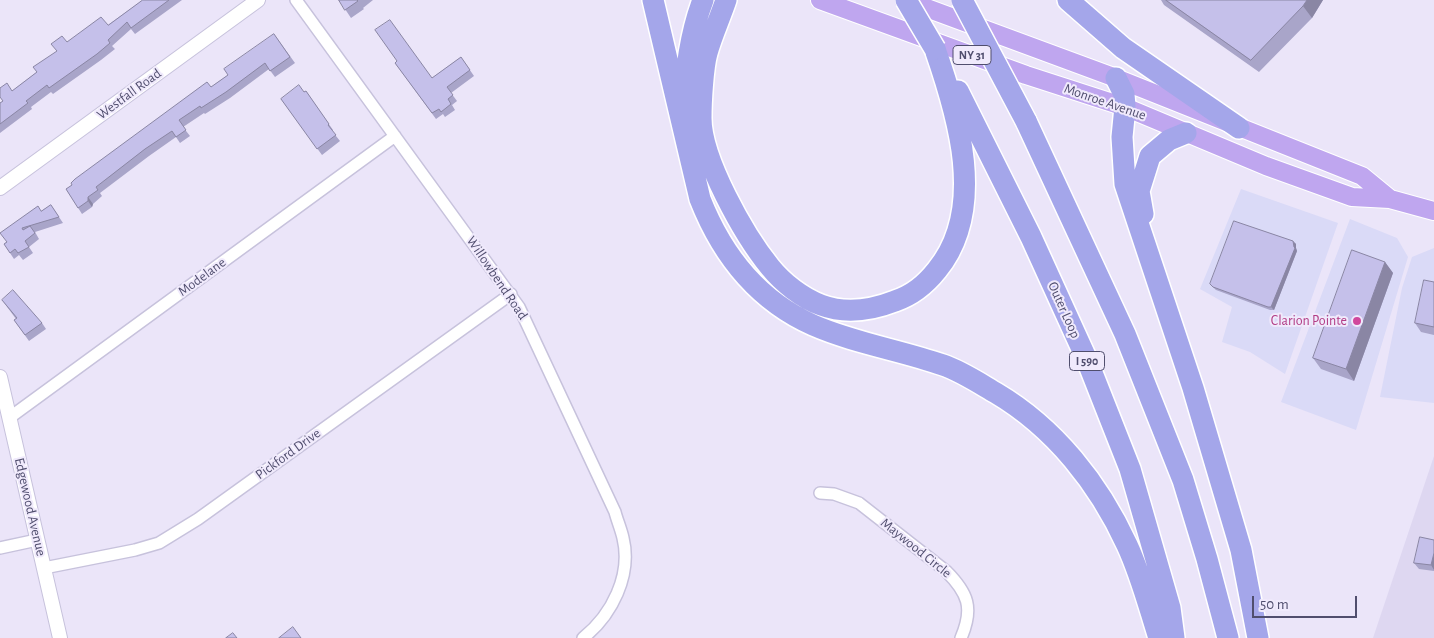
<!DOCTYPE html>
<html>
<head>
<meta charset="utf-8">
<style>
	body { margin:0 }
	#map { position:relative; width:1434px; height:638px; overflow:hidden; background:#ebe5f9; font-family:"Alegreya Sans",sans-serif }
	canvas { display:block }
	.scale { position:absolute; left:1252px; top:596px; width:105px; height:22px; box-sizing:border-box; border:2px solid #504e6e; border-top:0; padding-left:6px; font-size:15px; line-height:18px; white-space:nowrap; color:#504e6e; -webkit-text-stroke:4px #f0eafc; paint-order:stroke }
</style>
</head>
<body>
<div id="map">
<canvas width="1434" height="638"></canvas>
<div class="scale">50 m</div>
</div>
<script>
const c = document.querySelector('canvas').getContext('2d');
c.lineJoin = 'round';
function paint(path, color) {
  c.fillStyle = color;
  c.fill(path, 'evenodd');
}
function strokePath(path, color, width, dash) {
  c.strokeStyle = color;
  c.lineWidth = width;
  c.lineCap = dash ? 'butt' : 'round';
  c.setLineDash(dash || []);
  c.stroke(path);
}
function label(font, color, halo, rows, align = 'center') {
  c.font = font + ' "Alegreya Sans",sans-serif';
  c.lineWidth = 4;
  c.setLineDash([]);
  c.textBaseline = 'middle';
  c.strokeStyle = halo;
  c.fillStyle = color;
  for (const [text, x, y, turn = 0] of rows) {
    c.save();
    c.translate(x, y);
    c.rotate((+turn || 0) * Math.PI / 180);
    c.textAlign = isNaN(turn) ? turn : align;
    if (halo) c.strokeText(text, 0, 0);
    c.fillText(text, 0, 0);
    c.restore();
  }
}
const residential = new Path2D(`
	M1434 456V638H1373Z`);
const commercial = new Path2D(`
	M1241 189 1338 223 1285 374 1250 352 1222 342 1232 307 1200 289Z
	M1350 219 1397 238 1408 257 1356 430 1281 402Z
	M1434 248V403L1380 397 1402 288 1412 257Z`);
const minor = new Path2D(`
	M296 0 519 307 615 512C617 520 621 529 623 538 632 575 612 615 583 638
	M9 418 395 136
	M820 493 834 494 859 503 946 571C968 593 974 608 961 638
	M0 548 37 540
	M44 568 135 550 159 543 198 519 511 294`);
const tertiary = new Path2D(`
	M0 188 258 0
	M0 377 60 638`);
const primary = new Path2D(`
	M820 0 1026 75 1125 107 1266 166 1352 197 1390 199 1434 211
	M905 0 1116 78 1362 176 1390 199`);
const motorway = new Path2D(`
	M653 0 700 199C722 255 757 300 813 325 854 343 900 350 943 365 961 371 979 383 996 393 1055 428 1099 484 1127 545 1141 575 1149 607 1159 638
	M726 0C720 18 712 35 707 53 703 67 701 102 701 118 701 159 744 235 770 267 783 283 802 298 821 305 845 314 872 310 895 301 913 295 925 285 937 270 987 209 958 115 935 49
	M1068 0 1123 48 1239 128
	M1116 78 1124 94 1125 107 1122 137 1125 184 1193 388 1241 550 1258 638
	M958 91 1031 237 1087 360 1130 469 1170 608 1174 638
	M683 106C686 70 690 34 703 0
	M1026 121 1125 334 1183 480 1207 559 1228 638
	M1143 214 1139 191 1150 156 1169 140 1186 133`);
const motorwayBridge = new Path2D(`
	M906 0 935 49
	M962 0 1026 121`);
const wall = new Path2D(`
	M143 0H182L135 34 131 29 112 46 115 49 101 60 53 94 51 92 31 107 32 109 0 133V103L3 101 12 91 37 72 67 42 108 25Z
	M339 0H373L363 8 364 9 351 18Z
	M1161 0H1323L1312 18 1259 72 1164 5Z
	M274 34 295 63 275 77 269 69 230 98 205 114 204 113 183 127 190 136 180 143 176 137 149 156 100 193 102 196 93 204 92 207 82 214 66 189 228 75Z
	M461 57 474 76 451 93 457 101 452 105 455 110 445 117 443 114 436 119 395 63 432 78Z
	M306 91 333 130 332 131 340 141 322 155 281 99Z
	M51 205 63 223 35 232 39 239 29 247 33 253 23 260 19 255 14 259 4 244 41 211Z
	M1293 241 1296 244V248L1297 251 1274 310H1270L1216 290 1210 284Z
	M1385 262 1393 273 1354 381 1321 369 1313 358Z
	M1434 282V335L1421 332 1415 323Z
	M2 300 42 323 46 329 29 341 14 320 16 319Z
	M1434 540V571L1419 569 1414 563Z`);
const shadedWall = new Path2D(`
	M1307 0H1323L1312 18 1303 6Z
	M88 197 93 204 92 207 88 201Z
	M1293 241 1296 244V248L1297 251 1274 310 1271 307 1294 247Z
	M1385 262 1393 273 1354 381 1346 369Z
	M1434 553V570L1431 565Z`);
const building = new Path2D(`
	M143 0H169L131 28 127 22 108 40 110 43 97 54 49 88 47 85 26 101 28 103 0 124V103L3 101 0 97V88L7 83 12 91 37 72 33 67 57 51 51 44 62 36 67 42 101 17 108 25Z
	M339 0H357L358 1 345 10Z
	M1166 0H1307L1303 6 1251 60Z
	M390 20 432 78 461 57 470 70 447 87 453 95 448 99 451 104 441 112 439 109 432 113 395 63 397 61 375 30Z
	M274 34 290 57 270 71 265 63 226 92 201 108 200 106 179 120 186 130 176 137 172 131 145 149 96 187 98 190 88 197V201L78 208 66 189 72 185 71 183 75 179 207 82 211 87 228 75 224 69Z
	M299 85 304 92 306 91 329 124 328 125 336 135 317 149 281 99Z
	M51 205 59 217 22 228 23 230 30 226 35 233 25 241 29 247 18 253 15 249 10 253 4 244 7 242 0 233 38 206 41 211Z
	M1234 221 1293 241 1294 247 1295 248 1271 307H1268L1213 287 1210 284Z
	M1352 250 1385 262 1346 369 1313 358Z
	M1424 280 1434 282V327L1415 323Z
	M13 290 42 323 25 335 14 320 17 318 2 300Z
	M1420 537 1434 540V553L1431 565 1414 563Z
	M293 627 301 638H279Z
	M233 633 237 638H226Z`);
const markers = [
	[1357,321,5,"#d1479c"]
];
const shields = [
	[972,55,38],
	[1087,361,35]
];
const shieldNames = [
	["NY 31",972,55],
	["I 590",1087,361]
];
const streetNames = [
	["Westfall Road",129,94,-36],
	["Monroe Avenue",1105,102,19],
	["Modelane",202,277,-36],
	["Willowbend Road",497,278,56],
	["Outer Loop",1064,310,66],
	["Pickford Drive",288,454,-36],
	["Edgewood Avenue",30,507,77],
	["Maywood Circle",916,548,39]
];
const hotelNames = [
	["Clarion Pointe",1347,321]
];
paint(residential, '#ded7f1');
paint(commercial, '#dadaf7');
strokePath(minor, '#c7c2dc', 14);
strokePath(tertiary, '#c7c2dc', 16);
strokePath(primary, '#fff', 20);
strokePath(motorway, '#fff', 24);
strokePath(minor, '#fff', 11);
strokePath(tertiary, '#fff', 14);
strokePath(primary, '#bfa6ef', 18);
strokePath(motorway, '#a4a6ea', 21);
strokePath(motorwayBridge, '#fff', 24, []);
strokePath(motorwayBridge, '#a4a6ea', 21);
paint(wall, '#a9a5c9');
paint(shadedWall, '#8a86a4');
paint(building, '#c5c0ea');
strokePath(building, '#8a86a4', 1);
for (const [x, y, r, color] of markers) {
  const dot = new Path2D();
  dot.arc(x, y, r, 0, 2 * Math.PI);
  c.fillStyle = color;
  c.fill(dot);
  strokePath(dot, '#f0eafc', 2);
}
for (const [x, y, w] of shields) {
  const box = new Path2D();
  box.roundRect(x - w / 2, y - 9.5, w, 19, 4);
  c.fillStyle = '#f0eafc';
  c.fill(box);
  strokePath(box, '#504e6e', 1);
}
label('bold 12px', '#504e6e', null, shieldNames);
label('14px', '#504e6e', '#f0eafc', streetNames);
label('14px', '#b23c85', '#f0eafc', hotelNames, 'right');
</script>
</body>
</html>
